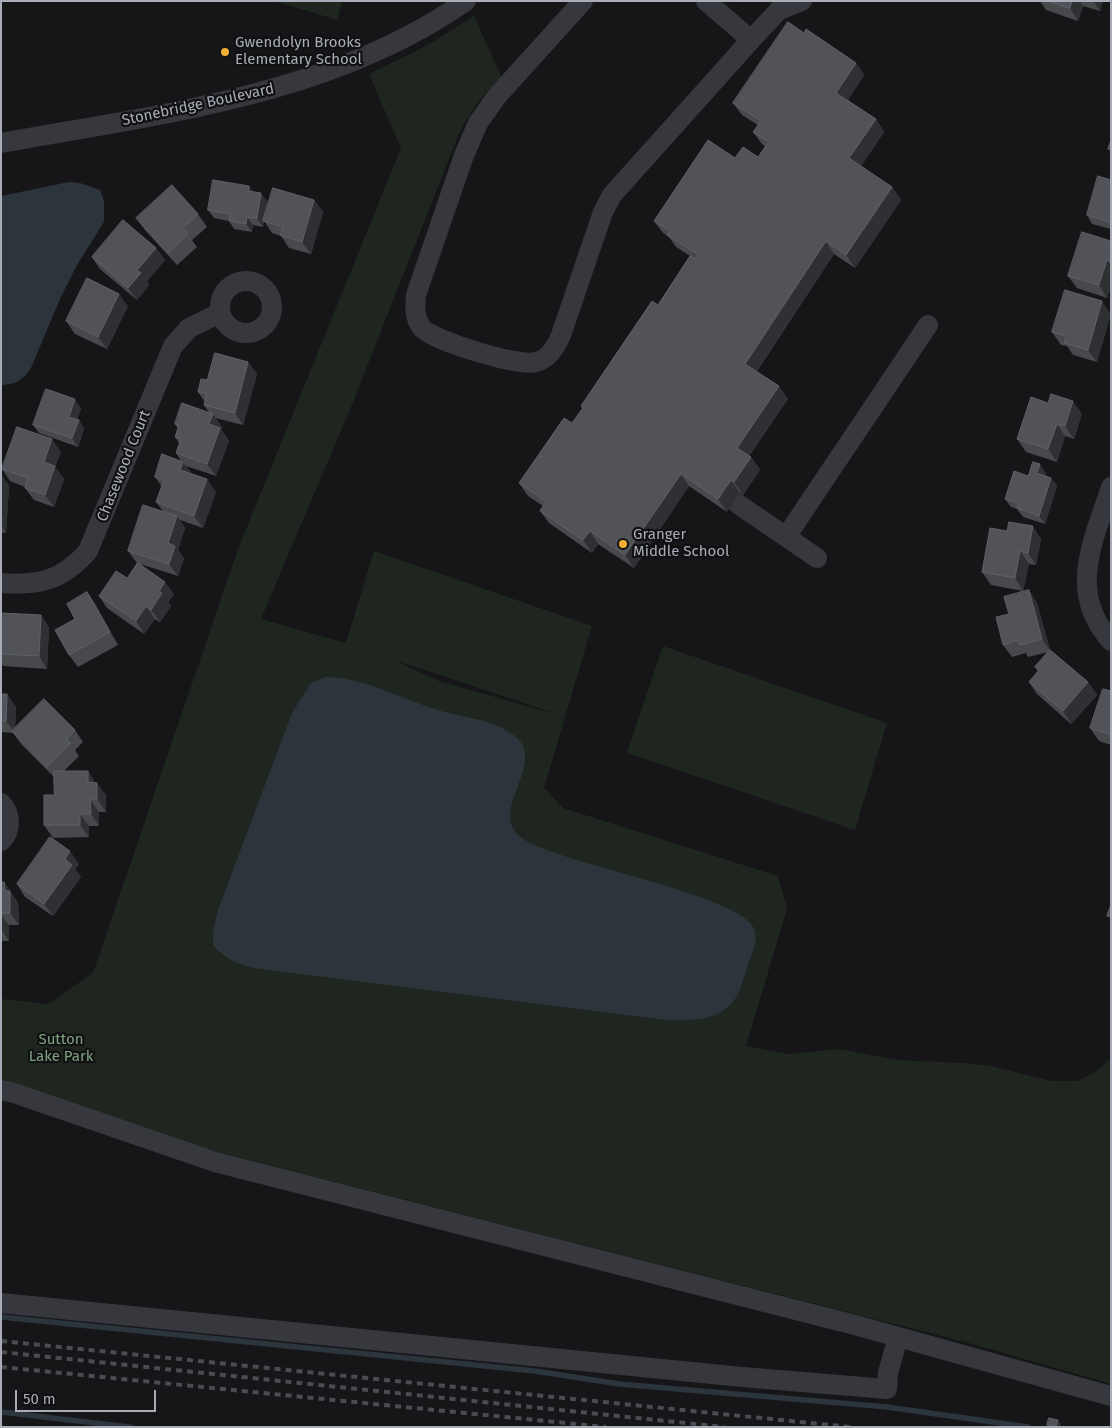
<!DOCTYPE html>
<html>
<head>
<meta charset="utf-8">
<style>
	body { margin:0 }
	#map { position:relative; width:1112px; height:1428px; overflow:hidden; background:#161618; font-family:"Fira Sans",sans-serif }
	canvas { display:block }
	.frame { position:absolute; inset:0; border:2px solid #a8adb8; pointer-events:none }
	.scale { position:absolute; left:15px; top:1390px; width:141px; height:22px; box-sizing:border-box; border:2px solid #a8adb8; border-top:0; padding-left:6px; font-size:15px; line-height:18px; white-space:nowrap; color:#a8adb8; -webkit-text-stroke:4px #111113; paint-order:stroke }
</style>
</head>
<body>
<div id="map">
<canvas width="1112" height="1428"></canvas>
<div class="frame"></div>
<div class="scale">50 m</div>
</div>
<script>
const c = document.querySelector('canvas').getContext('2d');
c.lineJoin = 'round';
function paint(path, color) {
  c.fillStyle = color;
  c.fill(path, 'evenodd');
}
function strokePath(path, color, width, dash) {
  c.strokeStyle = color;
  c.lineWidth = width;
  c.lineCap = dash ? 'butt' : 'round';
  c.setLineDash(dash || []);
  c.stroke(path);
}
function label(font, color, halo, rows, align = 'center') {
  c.font = font + ' "Fira Sans",sans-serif';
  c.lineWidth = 4.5;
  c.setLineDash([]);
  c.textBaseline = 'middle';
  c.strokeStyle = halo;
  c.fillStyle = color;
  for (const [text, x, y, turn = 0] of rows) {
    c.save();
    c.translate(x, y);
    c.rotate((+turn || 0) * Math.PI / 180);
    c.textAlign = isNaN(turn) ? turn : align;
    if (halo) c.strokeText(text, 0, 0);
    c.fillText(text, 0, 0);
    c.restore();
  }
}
const green = new Path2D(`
	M275 1H342L337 20Z
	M474 16 501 76 478 102 460 131 353 402 261 619 346 643 374 551 592 626 544 788 563 808 778 876 787 909 746 1046 788 1054 839 1049 897 1060 963 1063 991 1066 1051 1081H1077L1094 1073 1111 1058V1384L969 1343 190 1145 1 1080V999L48 1004 93 973 238 549 401 148 369 74 426 46ZM392 659 551 712 552 713 439 681Z
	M663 646 887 723 855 830 627 753Z`);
const water = new Path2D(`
	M69 182 80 183 100 190 104 201V222L77 265 60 299 31 368C23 380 15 385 1 385V196Z
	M326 677C367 678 403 700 441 711 461 717 481 718 500 727 508 731 519 737 523 746 535 775 490 815 522 838 557 864 747 895 755 931 758 943 750 957 747 968 743 978 741 991 735 999 714 1024 695 1019 666 1020L253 968C236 963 225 959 213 945V932L218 910 292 713 311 683Z`);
const stream = new Path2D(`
	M1 1317 535 1371 619 1384 887 1407 1028 1427
	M1 1412 130 1427`);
const minor = new Path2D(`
	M583 1 497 96 478 123 463 158 416 295C415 307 414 318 422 328 434 341 518 367 536 362 549 359 556 347 561 335L603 212 612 195 751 40
	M706 1 751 40 779 10 802 1
	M1 143C160 114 330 96 466 1
	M220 307a26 26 0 1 1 52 0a26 26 0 1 1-52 0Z
	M1111 487C1093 542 1067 592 1111 641
	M738 504 817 558
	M786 537 928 325
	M1 583C39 586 63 580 88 551L173 346 189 328 220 313
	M1 803C11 813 12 831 1 841
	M1 1090 14 1093 215 1162 855 1325 1111 1396
	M1 1303 742 1377 887 1389 888 1373 898 1337`);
const rail = new Path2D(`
	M1 1341 850 1427
	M1 1352 724 1427
	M1 1367 606 1427`);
const wall = new Path2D(`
	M1040 1H1103L1100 11 1083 6 1078 21 1046 10Z
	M804 33 856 63 864 75 848 100 876 119 884 132 861 166 892 187 901 200 855 268 834 254 757 371 788 399 749 456 751 457 760 470 743 495 740 493 727 512 689 486 634 568 598 544 592 553 549 523 540 511 543 506 528 496 519 483 572 423 582 409 581 406 658 305 690 256 676 247 669 237 663 233 654 221 735 158 758 157 765 146 762 144 753 132 758 125 742 115 733 103Z
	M1111 180V229L1092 224 1087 215Z
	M249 186 253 192 267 201 264 218 314 200 323 212 311 254 289 248 281 236 272 233 264 221 263 227 253 225 252 232 234 229 229 221 214 218 208 210Z
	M198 214 207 227 192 240 197 247 177 265 145 230 136 218Z
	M1111 241V287L1107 298 1077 288 1068 276Z
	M156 248 165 260 147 281 149 285 137 300 100 269 92 257Z
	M128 306 107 349 75 334 66 321Z
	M1111 313 1097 362 1073 355 1067 346 1061 345 1052 332Z
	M248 362 257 374 243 425 215 418 222 427 221 429 229 441 216 476 186 466 192 474 216 492 203 528 180 520 185 528 178 550 184 558 178 576 140 564 174 594 168 602 171 606 160 622 155 619 144 634 107 608 99 596 127 578 137 563 128 551 163 511 156 502 162 487 155 477 181 461 176 453 179 443 175 437 178 429 175 424 210 414 204 405 205 402 198 392 207 380Z
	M81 408 77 420H79L84 429 78 447 39 433 33 425Z
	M1082 414 1074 439 1065 436 1057 462 1026 452 1017 439Z
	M61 452 55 467 64 479 54 507 34 500 25 488V487L10 481 2 469Z
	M1046 473 1045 476 1051 478 1057 486 1045 524 1023 517 1017 509 1011 507 1005 499 1028 476Z
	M1 474 9 486 6 533 1 532Z
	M1041 539 1036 565 1029 564 1023 591 991 585 982 572Z
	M87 592 96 605 118 645 78 667 69 655 75 619Z
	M1037 603 1050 650 1088 682 1097 695 1071 724 1037 694 1029 682 1038 671 1035 667 1048 652 1028 657 1026 653 1012 657 1003 645 1009 614Z
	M1 613 41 615 49 628 47 669 3 666 1 663Z
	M1111 691V745L1099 741 1090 728Z
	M1 694H7L16 707 15 728 75 730 83 742 75 750 79 756 64 771H88L95 783 106 795V812H99V826H89V837L53 838 44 825 54 795V777L21 744 13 733 1 732Z
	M79 864 75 869 81 877 53 916 25 897 17 884Z
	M1 882H4L18 903 19 925H9V941H1Z`);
const shadedWall = new Path2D(`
	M1072 1H1080L1083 6 1078 21 1070 8Z
	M1093 1H1103L1100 11Z
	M856 63 864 75 845 105 836 93Z
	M876 119 884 132 858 171 849 158Z
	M249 186 255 194 248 191Z
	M892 187 901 200 855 268 846 255Z
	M261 193 267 201 263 227 257 218Z
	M314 200 323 212 311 254 302 242Z
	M247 217 253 225 252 232 246 224Z
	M826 241 834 254 753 376 745 364Z
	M156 248 165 260 147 281 149 285 137 300 128 288 137 270Z
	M1107 260 1111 265V287L1107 298 1099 285Z
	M119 294 128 306 107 349 98 337Z
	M1102 301 1111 314 1097 362 1088 350Z
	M248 362 257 374 243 425 235 413Z
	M779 386 788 399 746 460 737 448Z
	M75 399 81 408 75 425 69 417Z
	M1073 401 1082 414 1074 439 1065 426Z
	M213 414 222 427 221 429 229 441 216 476 207 464 209 424Z
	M79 420 84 429 78 447 72 438Z
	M1057 424 1065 436 1057 462 1048 449Z
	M52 439 61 452 55 467 64 479 54 507 45 495 44 462Z
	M751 457 760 470 743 495 734 482Z
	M183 462 192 474 180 470Z
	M1040 464 1046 473 1043 482 1037 473Z
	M1 474 9 486 6 533 1 526Z
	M681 474 689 486 634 568 625 555Z
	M1051 478 1057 486 1045 524 1039 516Z
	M207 479 216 492 203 528 194 516Z
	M731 480 740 493 727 512 718 499Z
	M177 516 185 528 178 550 184 558 178 576 169 564 168 543Z
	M1033 526 1041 539 1036 565 1028 553Z
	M590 531 598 544 592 553 583 540Z
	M1020 551 1029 564 1023 591 1015 578Z
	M165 582 174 594 168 602 171 606 160 622 151 610 159 591Z
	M1029 590 1037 603 1050 651 1042 639Z
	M87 592 96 605 118 645 110 632Z
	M146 606 155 619 144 634 136 621Z
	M41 615 49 628 47 669 39 656Z
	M1088 682 1097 695 1071 724 1063 711Z
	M7 694 16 707 15 733 6 721Z
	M88 771 96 784 88 782Z
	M97 783 106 795V812L97 799Z
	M90 799 99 812V826L91 814Z
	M80 814 89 826V837L80 825Z
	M70 851 79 864 75 869 81 877 53 916 44 904 65 859Z
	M4 882 18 903 19 925 10 913 5 891Z
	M1 915 9 925V941L1 929Z
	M1058 1420 1061 1424 1060 1427H1056Z`);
const building = new Path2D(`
	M1048 1H1072L1070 8Z
	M788 22 804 33 806 29 856 63 836 93 876 119 849 158 892 187 846 255 826 241 745 364 779 386 737 448 751 457 734 482 731 480 718 499 681 474 625 555 590 531 583 540 540 511 546 501 519 483 564 418 572 423 583 408 581 406 652 301 658 305 690 256 696 259 699 255 667 235 670 231 654 221 708 140 735 158 743 147 758 157 769 142 753 132 761 121 733 103Z
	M1111 141V150L1108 149Z
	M1098 176 1111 180V222L1087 215Z
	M213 180 249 186 248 191 261 193 257 218 247 217 246 224 229 221 230 214 208 210Z
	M172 185 198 214 183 228 188 234 168 253 136 218Z
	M273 188 314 200 302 242 280 235 283 227 263 221Z
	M123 220 156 248 137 270 141 273 128 288 92 257Z
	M1082 232 1111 241V261L1107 260 1099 285 1068 276Z
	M87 278 119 294 98 337 66 321Z
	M1065 290 1102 301 1088 350 1064 343 1066 336 1052 332Z
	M215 353 248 362 235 413 204 405 207 394 198 392 201 379 207 380Z
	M46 389 75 399 69 417 79 420 72 438 33 425Z
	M1051 394 1073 401 1065 426 1057 424 1048 449 1017 439 1031 397 1048 403Z
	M182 403 213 414 209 424 220 428 207 464 176 453 181 439 175 437 179 425 175 424Z
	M17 427 52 439 44 462 55 466 45 495 25 488 28 478 2 469Z
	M162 454 183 462 180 470 207 479 194 516 156 502 164 480 155 477Z
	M1033 462 1040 464 1037 473 1051 478 1039 516 1017 508 1019 503 1005 499 1014 471 1028 476Z
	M143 505 177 516 168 543 175 546 169 564 128 551Z
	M1009 522 1033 526 1028 553 1020 551 1015 578 982 572 990 528 1007 531Z
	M138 563 165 582 159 591 162 593 151 610 146 606 136 621 99 596 116 571 127 578Z
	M1029 590 1042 639 1020 645 1018 640 1003 645 996 617 1009 614 1004 597Z
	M87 592 110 632 69 655 55 630 75 619 67 604Z
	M1 613 41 615 39 656 1 654Z
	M1050 650 1088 682 1063 711 1029 682 1039 670 1035 667Z
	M1103 689 1111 691V735L1090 728Z
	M1 694H7L6 721H1Z
	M44 699 75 730 66 739 70 743 47 767 12 731Z
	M54 771H88V782L97 783V799H90L91 814H80V825H44V795H54Z
	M50 837 70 851 65 859 72 865 44 904 17 884Z
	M1 882H4L5 891H10V913H1Z
	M1111 905V917L1107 916Z
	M1049 1418 1058 1420 1056 1427 1047 1425Z`);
const markers = [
	[225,52,5,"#f2b134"],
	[623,544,5,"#f2b134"]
];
const poiNames = [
	["Gwendolyn Brooks",235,43],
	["Elementary School",235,60],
	["Granger",633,535],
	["Middle School",633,552]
];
const streetNames = [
	["Stonebridge Boulevard",198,105,-12],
	["Chasewood Court",124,466,-68]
];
const parkNames = [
	["Sutton",61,1040],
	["Lake Park",61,1057]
];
paint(green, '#1e261f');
paint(water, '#2c353c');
strokePath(stream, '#2c353c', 5.5);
strokePath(minor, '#37383d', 20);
strokePath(rail, '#4a4c52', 4, [6, 5]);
paint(wall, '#47494d');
paint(shadedWall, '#2f3033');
paint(building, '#525359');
strokePath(building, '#5f6168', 1);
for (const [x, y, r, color] of markers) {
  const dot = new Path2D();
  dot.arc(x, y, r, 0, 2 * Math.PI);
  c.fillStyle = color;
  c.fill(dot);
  strokePath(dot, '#111113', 2);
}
label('15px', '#a8adb8', '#111113', poiNames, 'left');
label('15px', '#a8adb8', '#111113', streetNames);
label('15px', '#7fa381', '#111113', parkNames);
</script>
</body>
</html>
